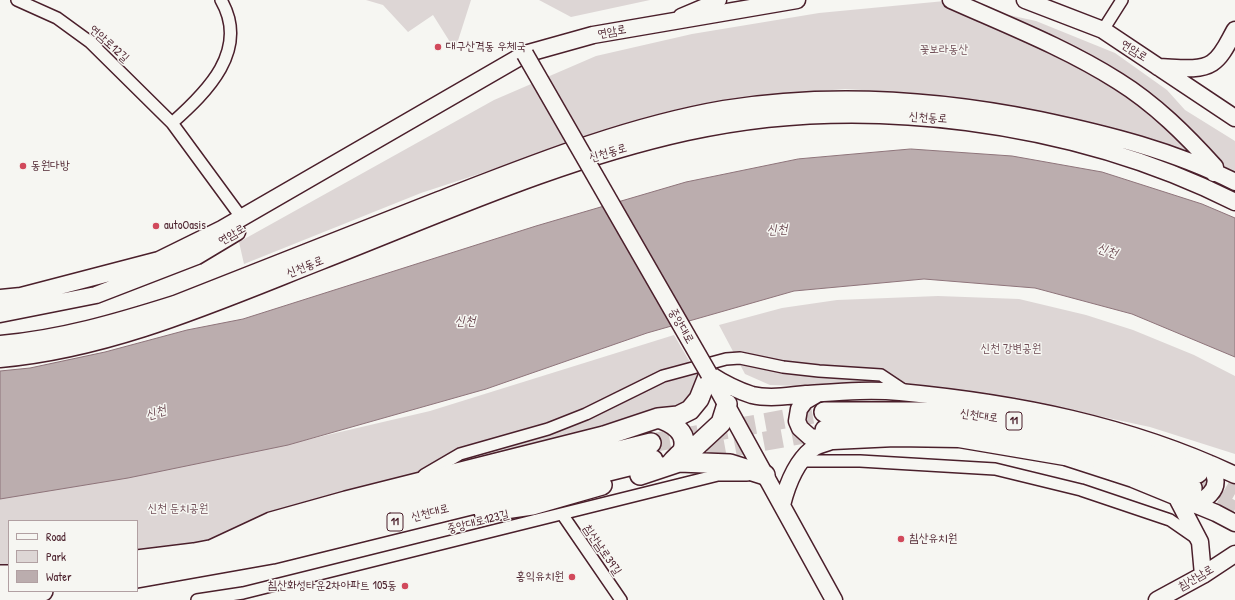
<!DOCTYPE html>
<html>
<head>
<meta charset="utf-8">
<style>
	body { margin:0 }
	#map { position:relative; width:1235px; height:600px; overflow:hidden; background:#f6f6f2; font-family:"Patrick Hand",sans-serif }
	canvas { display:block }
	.legend { position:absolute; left:8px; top:520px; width:130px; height:72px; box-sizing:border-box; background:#f6f6f2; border:1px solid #b1a0a2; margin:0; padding:5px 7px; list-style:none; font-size:12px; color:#4a1f2b }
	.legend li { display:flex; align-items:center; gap:8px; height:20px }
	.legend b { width:20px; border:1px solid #b1a0a2 }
</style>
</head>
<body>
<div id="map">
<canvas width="1235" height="600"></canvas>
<ul class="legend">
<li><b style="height:5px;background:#f6f6f2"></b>Road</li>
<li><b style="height:11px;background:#ddd6d5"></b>Park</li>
<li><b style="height:11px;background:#bbadae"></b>Water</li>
</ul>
</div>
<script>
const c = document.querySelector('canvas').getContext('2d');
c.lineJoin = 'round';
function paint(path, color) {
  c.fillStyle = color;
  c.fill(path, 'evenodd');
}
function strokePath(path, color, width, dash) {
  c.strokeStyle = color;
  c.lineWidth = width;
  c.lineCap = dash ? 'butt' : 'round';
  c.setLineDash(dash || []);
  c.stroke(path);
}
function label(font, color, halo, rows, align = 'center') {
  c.font = font + ' "Patrick Hand","Poor Story",sans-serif';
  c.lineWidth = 3;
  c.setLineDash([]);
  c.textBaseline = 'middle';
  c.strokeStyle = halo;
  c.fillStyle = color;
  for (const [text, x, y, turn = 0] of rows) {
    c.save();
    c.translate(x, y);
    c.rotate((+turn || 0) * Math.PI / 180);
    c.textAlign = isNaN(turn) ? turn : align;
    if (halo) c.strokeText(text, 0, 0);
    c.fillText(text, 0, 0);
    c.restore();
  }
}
const green = new Path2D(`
	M366 0H471L455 50 433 15 408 32 383 5Z
	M539 0H650L571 17Z
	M945 1 1036 21 1115 53 1167 90 1185 110 1235 141V174L1055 116 912 93 845 89 808 92 764 96 613 130 421 193 244 264 239 242 494 100 596 56 692 34 819 13Z
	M938 296 1019 299 1086 315 1133 330 1194 355 1235 376V454L1150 427 1024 400 874 383 797 386 770 385 745 374 719 325 782 308 837 300Z
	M674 335 700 379 694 404 331 518 137 555V521H9V569L0 570V493L92 483 293 443 430 411Z`);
const water = new Path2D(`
	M911 149 1012 156 1102 172 1202 204 1235 218V357L1132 314 1035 288 924 279 794 291 647 333 486 389 288 445 128 478 0 499V371L30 368 105 352 187 330 243 319 536 226 686 182 798 159Z`);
const trunkTunnel = new Path2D(`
	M651 443 824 412
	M678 457 821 431
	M1200 474 1235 494
	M1192 488 1235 511`);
const minor = new Path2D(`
	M17 0 57 18 90 42 172 123 241 217
	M1103 30 1122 0
	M172 123C207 92 250 50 221 0
	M800 461H860L995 469 1081 490 1170 520 1196 538
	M424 475 460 454 548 429 586 414 663 376 726 359 740 358 783 367 819 371 881 375 908 393
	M562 514 621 600
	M197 600 243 593 718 475H747`);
const tertiary = new Path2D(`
	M681 16 719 0`);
const secondary = new Path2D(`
	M951 0C1007 25 1066 48 1118 81 1155 104 1186 135 1215 167L1214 173
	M1025 0 1103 30 1235 118
	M1158 67C1174 67 1198 72 1212 63 1223 56 1229 40 1235 30
	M0 298 21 296 159 260 222 229 525 54 593 35 797 0
	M0 314 96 295 197 256 237 232
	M0 344C60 339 118 322 175 304 263 269 351 235 439 200 532 164 626 126 724 109 829 92 936 99 1040 120 1106 134 1175 151 1235 182
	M0 359C112 349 217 302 321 261 441 214 560 160 687 132 863 93 1074 121 1235 202
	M709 374C723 383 736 390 752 395 769 399 789 396 806 394 837 392 869 389 900 392 1016 403 1129 425 1235 475
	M711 377 834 600
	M817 394 805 401 799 409 797 421 800 428 810 437 833 441 895 438 959 439 1065 457 1133 479 1216 513 1235 523
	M1176 496 1200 542 1203 575
	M1185 497C1190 498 1197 500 1201 499 1205 499 1207 497 1210 494 1220 484 1215 473 1208 463
	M782 505C787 485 795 463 812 449 817 445 826 443 832 441
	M1157 600 1203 575 1235 554`);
const trunk = new Path2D(`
	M824 412H960L1065 429 1130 448 1198 473
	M658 418C671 422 689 432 683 450 681 454 675 458 672 462
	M825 430 903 427 956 429 1054 445 1125 465 1192 488
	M679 462 730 464 765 475
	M640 475 679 462 721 423 727 404
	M484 512 532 505 602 485
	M213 549 271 522 346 501 604 436 658 418 678 416 690 410 699 399 709 374
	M137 560 194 553 251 542 651 443
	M0 575H9
	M137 578 272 554 653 460
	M0 594 43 591`);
const secondaryBridge = new Path2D(`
	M525 54 709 374`);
const markers = [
	[438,47,4,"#d1495b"],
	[23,166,4,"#d1495b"],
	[156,226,4,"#d1495b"],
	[901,539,4,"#d1495b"],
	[572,577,4,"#d1495b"],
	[405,586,4,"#d1495b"]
];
const shields = [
	[1014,421,16],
	[395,522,16]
];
const shieldNames = [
	["11",1014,421],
	["11",395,522]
];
const streetNames = [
	["연암로",612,32,-10],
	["연암로12길",109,44,42],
	["연암로",1134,51,33],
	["신천동로",928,118,4],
	["신천동로",608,153,-16],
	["연암로",232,235,-30],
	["신천동로",305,267,-21],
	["중앙대로",681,326,60],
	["신천대로",979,416,8],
	["신천대로",430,513,-14],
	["중앙대로123길",478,522,-14],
	["침산남로39길",602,550,56],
	["침산남로",1196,578,-30]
];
const poiNames = [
	["대구산격동 우체국",446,47],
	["동원다방",31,166],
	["autoOasis",164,226],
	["침산유치원",909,539],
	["홍익유치원",564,577,"right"],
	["침산화성타운2차아파트 105동",397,586,"right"]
];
const parkNames = [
	["꽃보라동산",944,50],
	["신천 강변공원",1011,349],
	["신천 둔치공원",178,509]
];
const waterNames = [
	["신천",777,230,-3],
	["신천",1107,251,18],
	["신천",465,322],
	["신천",156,413,-18]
];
paint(green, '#ddd6d5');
paint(water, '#bbadae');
strokePath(water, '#8e747a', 1);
strokePath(trunkTunnel, '#d4cbca', 19, [19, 10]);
strokePath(minor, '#4a1f2b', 14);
strokePath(tertiary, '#4a1f2b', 17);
strokePath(secondary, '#4a1f2b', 19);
strokePath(trunk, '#4a1f2b', 22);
strokePath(minor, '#f6f6f2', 11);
strokePath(tertiary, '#f6f6f2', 14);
strokePath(secondary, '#f6f6f2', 16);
strokePath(trunk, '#f6f6f2', 19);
strokePath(secondaryBridge, '#4a1f2b', 19, []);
strokePath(secondaryBridge, '#f6f6f2', 16);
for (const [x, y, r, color] of markers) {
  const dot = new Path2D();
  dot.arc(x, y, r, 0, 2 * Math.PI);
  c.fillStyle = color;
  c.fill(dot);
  strokePath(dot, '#f6f6f2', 1.5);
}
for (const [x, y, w] of shields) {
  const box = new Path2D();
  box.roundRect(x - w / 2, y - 9, w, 18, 3);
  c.fillStyle = '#f6f6f2';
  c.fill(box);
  strokePath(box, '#4a1f2b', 1);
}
label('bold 11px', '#4a1f2b', null, shieldNames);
label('12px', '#4a1f2b', '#f6f6f2', streetNames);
label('12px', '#4a1f2b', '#f6f6f2', poiNames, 'left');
label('12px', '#6f4d56', '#f6f6f2', parkNames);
label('italic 13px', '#6c4a52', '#f6f6f2', waterNames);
</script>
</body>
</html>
